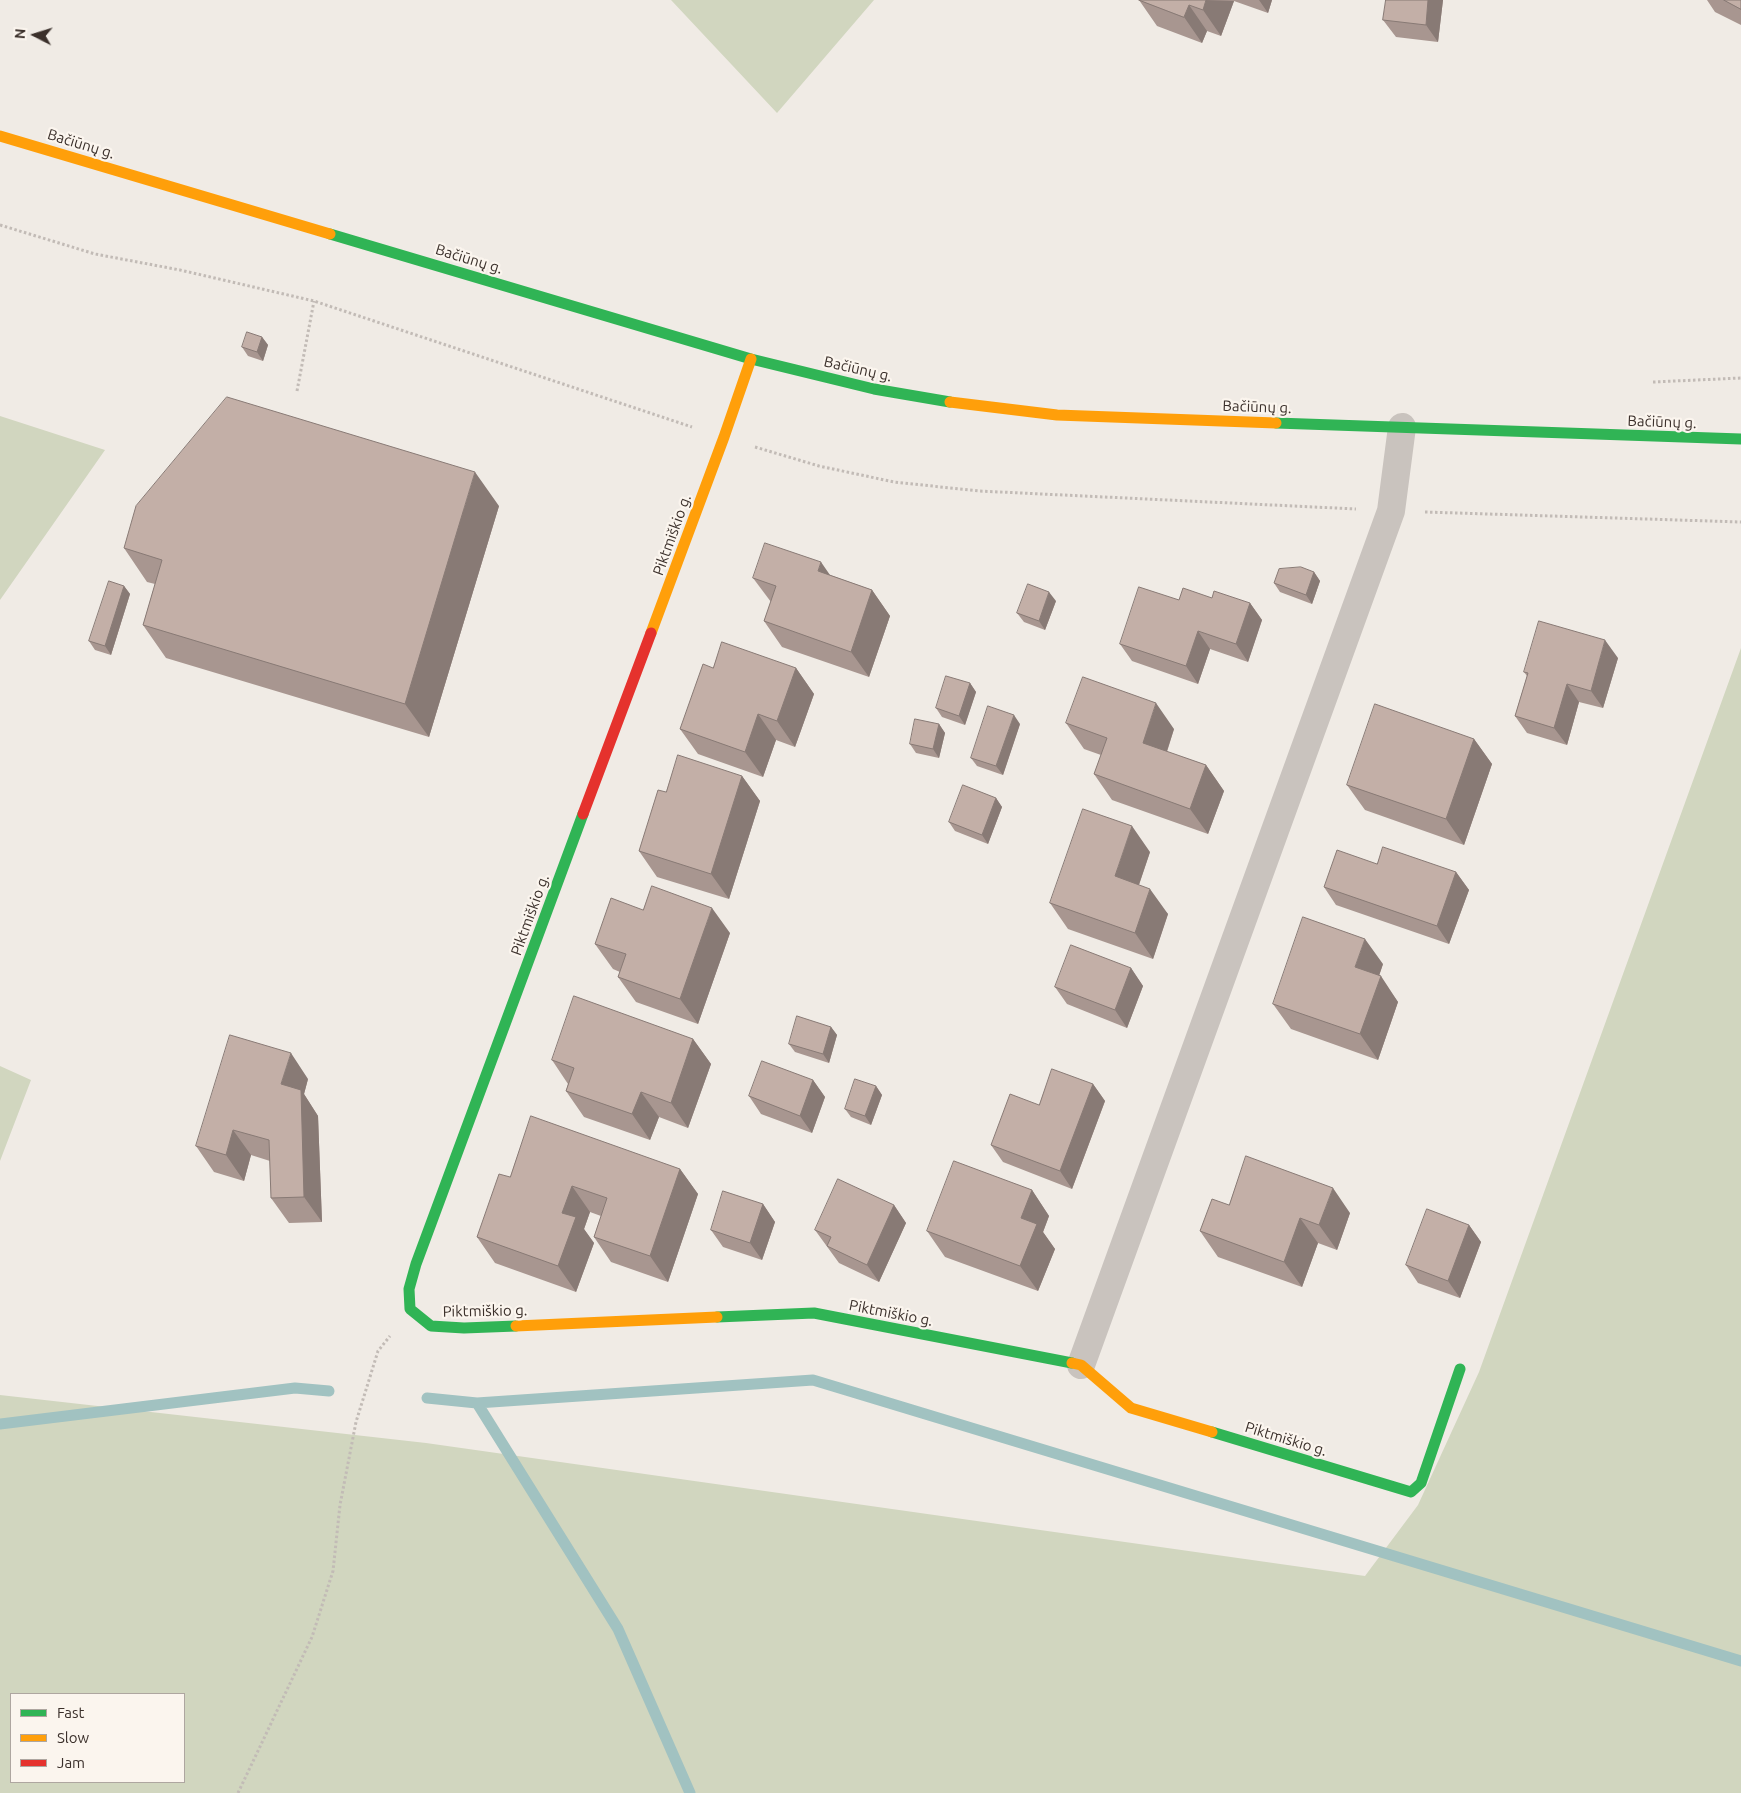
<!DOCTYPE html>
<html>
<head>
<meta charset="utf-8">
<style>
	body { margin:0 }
	#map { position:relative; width:1741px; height:1793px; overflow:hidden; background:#f0ebe5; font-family:Ubuntu,sans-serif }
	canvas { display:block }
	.legend { position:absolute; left:10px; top:1693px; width:175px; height:90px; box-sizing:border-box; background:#fbf5ee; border:1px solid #aea6a0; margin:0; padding:6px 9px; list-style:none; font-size:15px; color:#3b302b }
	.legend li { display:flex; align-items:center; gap:10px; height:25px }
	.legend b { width:25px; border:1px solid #aea6a0 }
	.north { position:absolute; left:10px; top:10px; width:50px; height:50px; -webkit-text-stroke:4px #fbf5ee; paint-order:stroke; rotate:275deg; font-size:14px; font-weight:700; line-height:20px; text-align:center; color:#3b302b }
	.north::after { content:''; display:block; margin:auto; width:18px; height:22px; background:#3b302b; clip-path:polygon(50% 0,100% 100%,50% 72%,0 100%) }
</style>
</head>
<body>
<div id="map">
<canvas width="1741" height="1793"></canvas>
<ul class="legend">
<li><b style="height:6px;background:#30b455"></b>Fast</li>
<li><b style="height:6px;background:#ff9f0a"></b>Slow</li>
<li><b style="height:6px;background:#e5322d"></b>Jam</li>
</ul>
<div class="north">N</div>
</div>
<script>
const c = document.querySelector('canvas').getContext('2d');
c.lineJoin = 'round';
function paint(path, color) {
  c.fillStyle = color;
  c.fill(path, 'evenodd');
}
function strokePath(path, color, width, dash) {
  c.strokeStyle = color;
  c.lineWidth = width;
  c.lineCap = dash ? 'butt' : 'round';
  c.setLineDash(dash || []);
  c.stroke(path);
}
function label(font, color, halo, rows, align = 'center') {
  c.font = font + ' Ubuntu,sans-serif';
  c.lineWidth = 4.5;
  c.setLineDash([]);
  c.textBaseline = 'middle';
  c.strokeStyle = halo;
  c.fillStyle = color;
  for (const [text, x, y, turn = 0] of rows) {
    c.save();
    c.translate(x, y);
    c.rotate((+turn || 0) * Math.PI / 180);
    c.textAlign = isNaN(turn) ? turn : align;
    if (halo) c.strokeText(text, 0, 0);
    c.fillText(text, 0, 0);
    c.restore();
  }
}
const green = new Path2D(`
	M671 0H874L777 113Z
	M0 416 105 450 0 600Z
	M1741 648V1793H0V1395L426 1443 1365 1576 1418 1505 1479 1372ZM11 1694H184V1782H11Z
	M0 1066 31 1080 0 1161Z`);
const stream = new Path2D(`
	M427 1398 477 1403 813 1380 1741 1661
	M477 1403 618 1629 690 1793
	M0 1424 295 1388 329 1391`);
const path = new Path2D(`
	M0 225 95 254 180 270 314 301 692 427
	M1653 382 1741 378
	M297 391 314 301
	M755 447 819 466 894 482 979 491 1356 509
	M1425 512 1741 522
	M238 1793 312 1637 333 1571 340 1505 356 1422 378 1351 390 1336`);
const street = new Path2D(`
	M1081 1365 1391 511 1402 427`);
const fast = new Path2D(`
	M330 234 751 359 874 389 950 402
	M1276 423 1741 439
	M717 1317 814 1313 1072 1363
	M516 1326 464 1328 431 1326 410 1309 409 1289 416 1264 583 814
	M1212 1432 1411 1492 1421 1483 1460 1369`);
const slow = new Path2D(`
	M0 136 330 234
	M950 402 1057 415 1276 423
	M651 633 724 437 751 359
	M516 1326 717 1317
	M1072 1363 1081 1365 1131 1408 1212 1432`);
const jam = new Path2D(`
	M583 814 651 633`);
const wall = new Path2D(`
	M1139 0H1272L1268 13 1234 1 1221 36 1207 31 1202 43 1157 26Z
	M1386 0H1443L1438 42 1396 37 1383 20Z
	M1707 0H1741V25L1715 12Z
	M262 337 268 345 263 361 248 356 242 347Z
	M499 506 429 737 166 658 143 625 155 584 147 582 124 548Z
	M1314 572 1320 581 1312 604 1280 592 1274 583Z
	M830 575 872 590 890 616 869 677 782 647 764 621 771 602 753 578Z
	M124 586 130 594 111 655 95 650 89 641Z
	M1179 600 1250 603 1262 620 1248 662 1210 649 1198 684 1132 661 1120 644Z
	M1056 601 1045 630 1024 622 1017 613Z
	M1618 658 1603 708 1579 702 1567 745 1527 733 1515 716 1527 676 1524 672Z
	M713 668H796L814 694 795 747 776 740 763 777 698 754 680 729Z
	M970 683 976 692 965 725 942 717 936 708Z
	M1066 723 1174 729 1167 752 1206 765 1224 791 1208 834 1112 800 1094 774 1101 755 1084 749Z
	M939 724 945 733 939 758 916 753 910 744Z
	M1020 724 1003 775 977 766 971 758Z
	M1474 739 1492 764 1464 845 1365 810 1347 785Z
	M742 776 760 801 729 899 657 877 639 851 666 792Z
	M996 798 1002 807 988 844 955 831 949 822Z
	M1150 852 1139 885 1168 914 1153 959 1068 929 1050 903Z
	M1456 872 1469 890 1449 944 1336 905 1324 887Z
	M643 910 730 933 698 1024 636 1002 618 977 620 972 613 969 595 944Z
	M1383 964 1379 976 1398 1002 1378 1060 1291 1029 1273 1004Z
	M1131 968 1143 986 1127 1028 1067 1004 1055 987Z
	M831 1027 837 1035 829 1063 795 1052 789 1044Z
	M693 1039 711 1064 688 1128 659 1117 650 1140 584 1117 566 1091 568 1084 552 1060Z
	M308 1079 304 1094 318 1116 322 1222 289 1223 271 1198 270 1161 251 1155 244 1181 214 1172 196 1146Z
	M813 1080 825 1097 812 1133 761 1114 749 1096Z
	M1093 1084 1105 1101 1072 1189 1003 1162 991 1145 1039 1105Z
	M876 1086 882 1095 871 1125 851 1117 845 1109Z
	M680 1169 698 1194 668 1282 611 1262 594 1237 601 1216 590 1212 584 1229 594 1243 576 1292 495 1263 477 1237 510 1177Z
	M1032 1190 1049 1216 1043 1232 1055 1249 1038 1291 945 1257 927 1231Z
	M763 1204 775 1222 762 1260 723 1247 711 1230Z
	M894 1205 906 1223 879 1282 839 1263 815 1230Z
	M1229 1205 1350 1213 1337 1250 1318 1243 1302 1287 1218 1257 1200 1231Z
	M1469 1225 1481 1242 1460 1298 1418 1283 1406 1265Z`);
const shadedWall = new Path2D(`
	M1206 0 1234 1 1221 36 1203 10Z
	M1259 0H1272L1268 13Z
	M1428 0H1443L1438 42 1426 25Z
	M1189 5 1207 31 1202 43 1184 17Z
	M262 337 268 345 263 361 257 352Z
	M475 472 499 506 429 737 405 704Z
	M821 562 839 588 818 571Z
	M1314 572 1320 581 1312 604 1306 595Z
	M124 586 130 594 111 655 105 646Z
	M872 590 890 616 869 677 851 652Z
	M1049 592 1056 601 1045 630 1039 621Z
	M1250 603 1262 620 1248 662 1236 644Z
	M1198 631 1210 649 1198 684 1186 666Z
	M1605 640 1618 658 1603 708 1591 691Z
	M796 668 814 694 795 747 777 721Z
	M970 683 976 692 965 725 959 716Z
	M1567 684 1579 702 1567 745 1554 728Z
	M1156 703 1174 729 1161 769 1143 743Z
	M758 714 776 740 763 777 745 752Z
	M1014 715 1020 724 1003 775 996 766Z
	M939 724 945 733 939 758 933 749Z
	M1474 739 1492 764 1464 845 1446 819Z
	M1206 765 1224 791 1208 834 1190 809Z
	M742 776 760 801 729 899 711 874Z
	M996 798 1002 807 988 844 982 835Z
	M1132 826 1150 852 1133 902 1115 876Z
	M1456 872 1469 890 1449 944 1437 926Z
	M1150 889 1168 914 1153 959 1135 933Z
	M712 908 730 933 698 1024 680 999Z
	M1365 939 1383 964 1373 993 1355 967Z
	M1131 968 1143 986 1127 1028 1115 1010Z
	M1381 976 1398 1002 1378 1060 1360 1034Z
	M831 1027 837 1035 829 1063 823 1054Z
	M693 1039 711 1064 688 1128 671 1103Z
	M291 1053 308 1079 304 1094 318 1116 322 1222 304 1197 281 1084Z
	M813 1080 825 1097 812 1133 800 1116Z
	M1093 1084 1105 1101 1072 1189 1060 1171Z
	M876 1086 882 1095 871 1125 865 1116Z
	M641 1092 659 1117 650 1140 632 1114Z
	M233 1130 251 1155 244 1181 226 1155Z
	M680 1169 698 1194 668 1282 650 1256Z
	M572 1186 590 1212 584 1229 594 1243 576 1292 558 1266 562 1213Z
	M1333 1188 1350 1213 1337 1250 1319 1225Z
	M1032 1190 1049 1216 1043 1232 1055 1249 1038 1291 1020 1266 1021 1218Z
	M763 1204 775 1222 762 1260 750 1243Z
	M894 1205 906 1223 879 1282 867 1265Z
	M1300 1218 1318 1243 1302 1287 1284 1262Z
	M1469 1225 1481 1242 1460 1298 1448 1281Z`);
const building = new Path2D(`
	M1139 0H1206L1203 10 1189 5 1184 17Z
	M1386 0H1428L1426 25 1383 20Z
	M1724 0H1741V9Z
	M247 332 262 337 257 352 242 347Z
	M227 397 475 472 405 704 143 625 162 560 124 548 136 506Z
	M765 543 821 562 818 571 872 590 851 652 764 621 776 586 753 578Z
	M1301 567 1314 572 1306 595 1274 583 1279 569Z
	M109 581 124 586 105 646 89 641Z
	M1028 584 1049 592 1039 621 1017 613Z
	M1139 587 1179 600 1183 588 1212 598 1214 591 1250 603 1236 644 1198 631 1186 666 1120 644Z
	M1539 621 1605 640 1591 691 1567 684 1554 728 1515 716 1528 673 1524 672Z
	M722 642 796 668 777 721 758 714 745 752 680 729 703 664 713 668Z
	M946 676 970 683 959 716 936 708Z
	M1083 677 1156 703 1143 743 1206 765 1190 809 1094 774 1107 738 1066 723Z
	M1375 704 1474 739 1446 819 1347 785Z
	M988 706 1014 715 996 766 971 758Z
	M915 719 939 724 933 749 910 744Z
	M678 755 742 776 711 874 639 851 658 790 666 792Z
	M963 785 996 798 982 835 949 822Z
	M1083 809 1132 826 1115 876 1150 889 1135 933 1050 903Z
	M1383 847 1456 872 1437 926 1324 887 1337 850 1377 864Z
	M652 886 712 908 680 999 618 977 626 954 595 944 611 898 643 910Z
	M1303 917 1365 939 1355 967 1381 976 1360 1034 1273 1004Z
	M1071 945 1131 968 1115 1010 1055 987Z
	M574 996 693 1039 671 1103 641 1092 632 1114 566 1091 574 1068 552 1060Z
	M797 1016 831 1027 823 1054 789 1044Z
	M230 1035 291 1053 281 1084 301 1090 304 1197 271 1198 269 1140 233 1130 226 1155 196 1146Z
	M762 1061 813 1080 800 1116 749 1096Z
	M1052 1069 1093 1084 1060 1171 991 1145 1010 1094 1039 1105Z
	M855 1079 876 1086 865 1116 845 1109Z
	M531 1116 680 1169 650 1256 594 1237 607 1198 572 1186 562 1213 576 1217 558 1266 477 1237 499 1174 510 1177Z
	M1246 1156 1333 1188 1319 1225 1300 1218 1284 1262 1200 1231 1212 1199 1229 1205Z
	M954 1161 1032 1190 1021 1218 1037 1224 1020 1266 927 1231Z
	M838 1179 894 1205 867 1265 827 1246 831 1237 815 1230Z
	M723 1191 763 1204 750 1243 711 1230Z
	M1427 1209 1469 1225 1448 1281 1406 1265Z`);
const streetNames = [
	["Bačiūnų g.",81,144,17],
	["Bačiūnų g.",469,259,17],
	["Bačiūnų g.",858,369,13],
	["Bačiūnų g.",1257,407,2],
	["Bačiūnų g.",1662,422,2],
	["Piktmiškio g.",672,535,-70],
	["Piktmiškio g.",530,915,-70],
	["Piktmiškio g.",485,1311,-1],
	["Piktmiškio g.",891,1313,11],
	["Piktmiškio g.",1286,1439,17]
];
paint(green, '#d1d6bf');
strokePath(stream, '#a1c2c1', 11);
strokePath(path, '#c2bbb6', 3, [2.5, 2.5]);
strokePath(street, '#c9c3be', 28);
strokePath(fast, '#30b455', 11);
strokePath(slow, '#ff9f0a', 11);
strokePath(jam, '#e5322d', 11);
paint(wall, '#a89690');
paint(shadedWall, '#887a75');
paint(building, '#c3afa7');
strokePath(building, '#887a75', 1);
label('15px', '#3b302b', '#fbf5ee', streetNames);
</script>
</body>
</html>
